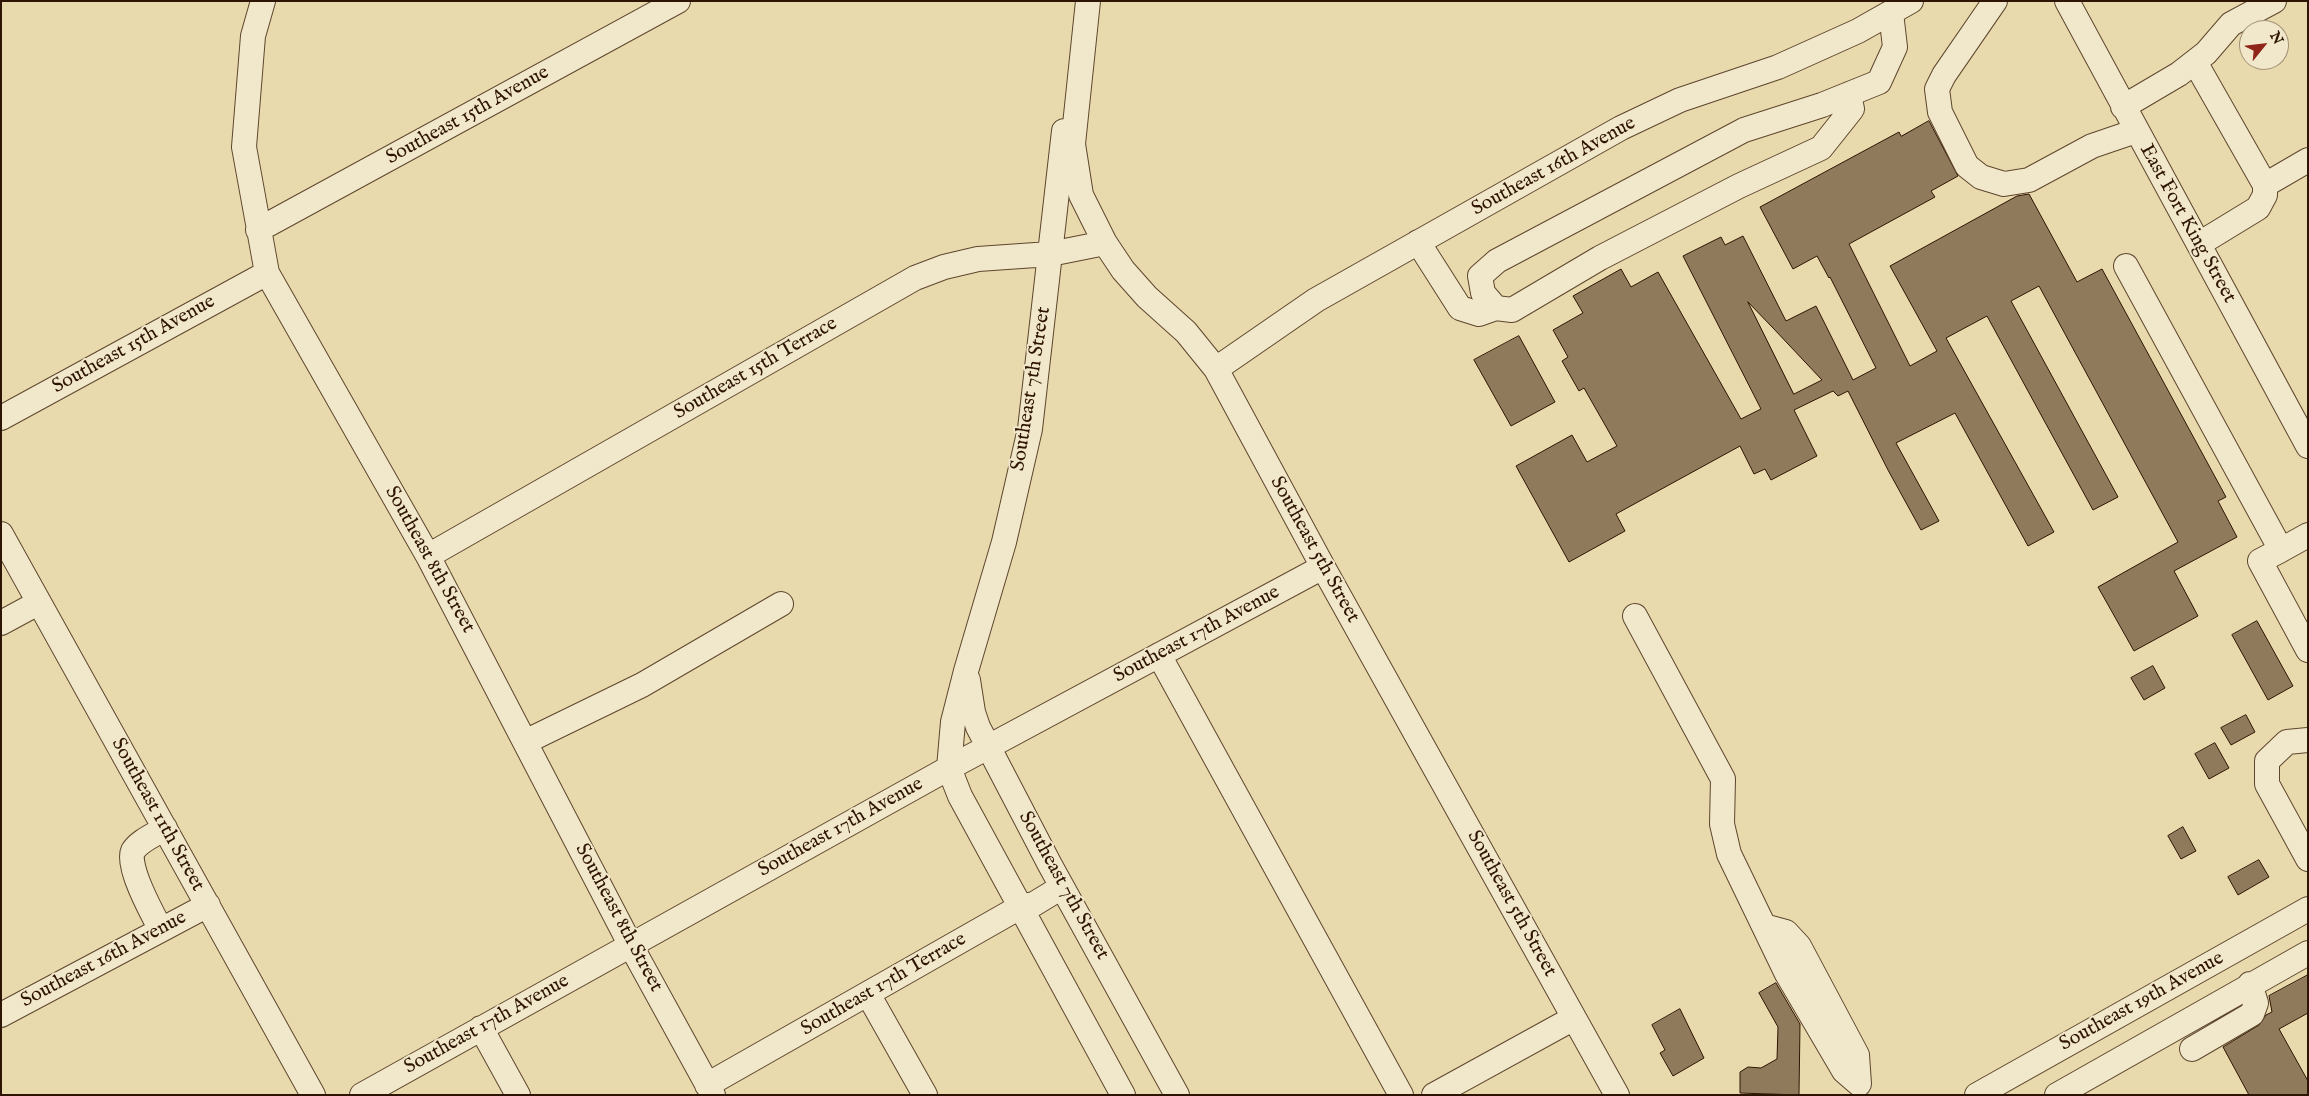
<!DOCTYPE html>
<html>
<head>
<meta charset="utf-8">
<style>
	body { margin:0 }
	#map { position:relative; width:2309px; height:1096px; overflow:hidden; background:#e9daad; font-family:"IM FELL English",serif }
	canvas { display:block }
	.frame { position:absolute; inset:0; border:2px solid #2e1402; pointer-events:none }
	.north { position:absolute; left:2239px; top:20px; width:50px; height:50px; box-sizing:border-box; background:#f1e7ca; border:1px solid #a3937a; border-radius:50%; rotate:61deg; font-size:14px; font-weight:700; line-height:20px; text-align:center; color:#2e1402 }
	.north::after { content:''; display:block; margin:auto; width:18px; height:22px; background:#8f2418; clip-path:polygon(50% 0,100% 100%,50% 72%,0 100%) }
</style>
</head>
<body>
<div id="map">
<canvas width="2309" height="1096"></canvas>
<div class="frame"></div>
<div class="north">N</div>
</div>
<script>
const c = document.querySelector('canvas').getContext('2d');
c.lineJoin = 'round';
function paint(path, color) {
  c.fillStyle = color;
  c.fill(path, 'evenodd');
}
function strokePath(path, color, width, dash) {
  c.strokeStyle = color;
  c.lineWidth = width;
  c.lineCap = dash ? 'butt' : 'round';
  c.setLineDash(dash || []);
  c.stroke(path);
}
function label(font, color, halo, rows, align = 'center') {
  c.font = font + ' "IM FELL English",serif';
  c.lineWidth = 4;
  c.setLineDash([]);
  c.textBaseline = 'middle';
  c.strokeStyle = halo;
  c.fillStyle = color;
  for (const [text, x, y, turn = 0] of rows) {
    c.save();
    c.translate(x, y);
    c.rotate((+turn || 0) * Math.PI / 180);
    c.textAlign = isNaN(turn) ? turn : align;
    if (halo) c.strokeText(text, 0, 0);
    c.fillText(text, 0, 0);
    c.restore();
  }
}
const building = new Path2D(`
	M1929 121 1958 176 1931 191 1935 197 1849 244 1910 366 1937 351 1890 266 2017 196 2029 194 2077 282 2102 269 2226 497 2218 501 2237 537 2174 571 2198 616 2134 651 2098 587 2178 542 2039 286 2011 301 2118 497 2093 510 1987 316 1946 338 2054 532 2028 546 1955 413 1896 443 1939 521 1921 530 1888 470 1848 391 1838 396 1833 391 1794 410 1817 456 1771 480 1765 469 1754 474 1740 446 1616 514 1625 531 1569 562 1516 466 1572 435 1587 462 1617 446 1584 388 1579 391 1562 361 1568 357 1553 330 1583 313 1573 296 1621 269 1631 287 1658 272 1741 419 1761 409 1683 256 1721 237 1725 245 1743 236 1786 321 1816 306 1853 380 1876 368 1830 277 1829 278 1817 256 1793 269 1760 207 1899 132 1901 136ZM1748 302 1773 328 1822 380 1794 394Z
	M1519 336 1555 402 1511 426 1474 360Z
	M2257 621 2293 686 2268 700 2232 635Z
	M2153 666 2165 688 2144 700 2131 678Z
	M2246 715 2255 732 2231 745 2221 728Z
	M2215 743 2229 768 2209 779 2195 754Z
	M2183 827 2196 851 2181 859 2168 836Z
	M2259 860 2269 877 2238 895 2228 877Z
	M2308 975V1013L2279 1029 2308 1081V1095H2249L2223 1047 2259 1025 2266 1015 2272 1012 2269 996Z
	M1776 983 1800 1024 1799 1095 1740 1093V1072L1748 1067 1761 1068 1777 1059 1778 1027 1759 993Z
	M1680 1009 1704 1058 1673 1076 1660 1053 1665 1050 1652 1025Z`);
const minor = new Path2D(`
	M263 1 253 36 244 147 267 273 428 556 630 944 713 1095
	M1088 1 1073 144 1081 195 1105 243 1123 270 1147 297 1186 332 1216 369 1323 567 1617 1095
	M1995 1 1944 75 1937 89 1940 112 1967 166 1981 177 2004 184 2029 180 2092 146 2136 131
	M2067 1 2308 446
	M2195 62 2265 185
	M1849 94 1852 109 1821 148 1739 186 1600 258 1512 310 1496 308 1483 293 1480 276 1497 261 1744 130 1822 105 1879 82 1895 47 1891 13
	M2123 107 2179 74 2206 53 2231 24 2274 1
	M1064 131 1030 429 1004 542 966 671 953 722 949 768 960 796 1123 1095
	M258 230 678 1
	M1418 242 1460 308 1479 314 1496 308
	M2199 244 2258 208 2265 195V185L2308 160
	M2126 266 2281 550 2308 535
	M1216 369 1316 300 1621 128 1680 100 1778 67 1858 31 1911 1
	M1 418 267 273
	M1 534 313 1095
	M2281 550 2260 561 2308 650
	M428 556 915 278 944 267 978 259 1050 254 1105 243
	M1635 616 1723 779 1722 824 1729 854 1787 974 1844 1071 1859 1084 1857 1055 1799 946 1786 932 1764 926
	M1 623 38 603
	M1159 655 1401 1095
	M968 680 973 712 978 727 1050 865 1177 1095
	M2308 740 2287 742 2267 761V784L2308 859
	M525 742 642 685 781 604
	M161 930C153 915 126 866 133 851 139 841 156 834 165 828
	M868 994 925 1095
	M1 1015 208 905
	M481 1028 518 1095
	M2192 1049 2252 1014 2256 1003 2250 984
	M707 1085 1020 907 1034 904 1062 887
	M362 1095 949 768 1323 567
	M1434 1095 1574 1018
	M1977 1095 2308 909
	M2057 1095 2308 953`);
const streetNames = [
	["Southeast 15th Avenue",468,116,-29],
	["Southeast 16th Avenue",1554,167,-29],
	["East Fort King Street",2187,224,61],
	["Southeast 15th Avenue",134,345,-29],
	["Southeast 15th Terrace",756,369,-30],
	["Southeast 7th Street",1032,389,-81],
	["Southeast 5th Street",1314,550,61],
	["Southeast 8th Street",429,560,61],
	["Southeast 17th Avenue",1197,635,-28],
	["Southeast 11th Street",157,815,61],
	["Southeast 17th Avenue",841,828,-29],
	["Southeast 7th Street",1063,886,61],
	["Southeast 5th Street",1511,904,61],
	["Southeast 8th Street",618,918,62],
	["Southeast 16th Avenue",104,960,-28],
	["Southeast 17th Terrace",884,985,-30],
	["Southeast 19th Avenue",2142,1002,-29],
	["Southeast 17th Avenue",487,1025,-29]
];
paint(building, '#8f7b5b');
strokePath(building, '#2e1402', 1);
strokePath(minor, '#5d462d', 26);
strokePath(minor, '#f1e7ca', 24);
label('20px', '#2e1402', '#f1e7ca', streetNames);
</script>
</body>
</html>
